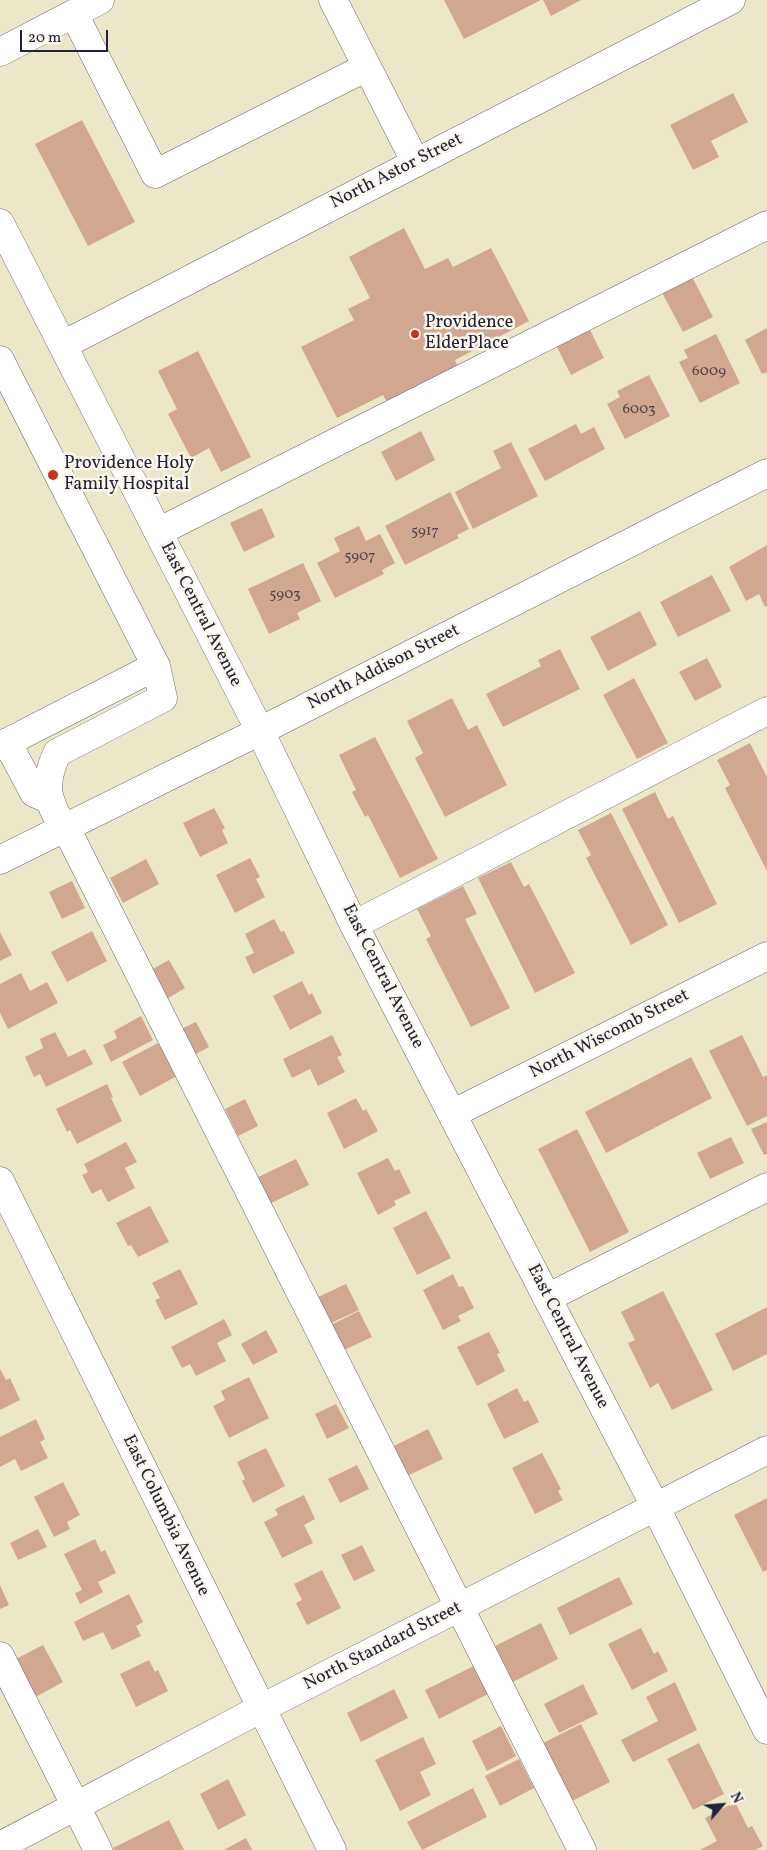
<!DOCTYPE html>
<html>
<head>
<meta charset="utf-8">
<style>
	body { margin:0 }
	#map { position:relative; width:767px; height:1850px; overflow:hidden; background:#ede7ca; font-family:Vollkorn,serif }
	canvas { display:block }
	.north { position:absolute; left:697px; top:1780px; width:50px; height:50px; -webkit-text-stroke:4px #fbf7ec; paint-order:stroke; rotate:63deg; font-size:14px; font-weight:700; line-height:20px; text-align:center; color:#22223b }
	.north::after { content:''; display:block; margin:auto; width:18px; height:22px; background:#22223b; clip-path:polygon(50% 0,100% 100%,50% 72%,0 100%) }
	.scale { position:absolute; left:20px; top:30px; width:88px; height:22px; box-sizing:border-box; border:2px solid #22223b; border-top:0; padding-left:6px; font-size:15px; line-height:18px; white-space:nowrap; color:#22223b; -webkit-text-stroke:4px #fbf7ec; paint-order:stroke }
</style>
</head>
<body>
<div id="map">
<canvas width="767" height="1850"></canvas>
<div class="north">N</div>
<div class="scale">20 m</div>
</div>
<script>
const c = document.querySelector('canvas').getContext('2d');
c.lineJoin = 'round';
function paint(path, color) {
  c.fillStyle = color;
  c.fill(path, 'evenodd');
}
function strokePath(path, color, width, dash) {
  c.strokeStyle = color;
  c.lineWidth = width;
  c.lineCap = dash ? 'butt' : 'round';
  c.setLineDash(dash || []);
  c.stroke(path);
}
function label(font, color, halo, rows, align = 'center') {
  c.font = font + ' Vollkorn,serif';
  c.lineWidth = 5;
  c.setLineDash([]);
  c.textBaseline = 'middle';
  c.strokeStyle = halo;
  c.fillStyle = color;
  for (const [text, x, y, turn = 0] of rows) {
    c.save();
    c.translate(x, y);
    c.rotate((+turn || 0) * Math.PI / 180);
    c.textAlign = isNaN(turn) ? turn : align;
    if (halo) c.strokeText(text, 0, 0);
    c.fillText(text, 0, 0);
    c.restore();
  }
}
const building = new Path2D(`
	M444 0H541L464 39Z
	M543 0H581L551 16Z
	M733 93 748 122 711 141 719 157 693 170 670 125Z
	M82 120 135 222 88 246 35 144Z
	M404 228 425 269 448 258 453 267 491 248 529 321 455 360 458 367 388 404 383 395 337 418 301 347 354 320 348 309 370 298 349 257Z
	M690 273 713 317 683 332 660 289Z
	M588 326 604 358 571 375 555 343Z
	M767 328V372L762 374 745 340Z
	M716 334 740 383 700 403 679 362 688 358 684 350Z
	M198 351 251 457 221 472 209 448 191 458 168 414 177 409 158 371Z
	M649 375 670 416 625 439 607 404 620 397 617 391Z
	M576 424 581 434 594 427 605 449 545 481 528 449Z
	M421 431 435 460 396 481 381 452Z
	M511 442 538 496 473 529 455 492 501 468 493 451Z
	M450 492 469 529 457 535 459 538 405 565 385 526Z
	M262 508 275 537 244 552 230 523Z
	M359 526 366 541 380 534 395 563 382 570 384 574 335 598 317 563 340 551 334 538Z
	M767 545V606L765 607 759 594 746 601 729 567Z
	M303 563 321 601 297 613 300 619 269 634 248 589Z
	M712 575 731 611 678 637 660 602Z
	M640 611 657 645 608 671 590 637Z
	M560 649 580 689 503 727 486 694 541 666 538 660Z
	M707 658 722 687 695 701 679 672Z
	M634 678 668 743 637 759 603 695Z
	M452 698 468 730 477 725 507 785 445 817 415 758 423 753 407 721Z
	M375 737 438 859 400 878 368 815 365 817 352 792 356 790 339 755Z
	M750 743 767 777V871L725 788 730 785 717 760Z
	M655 792 668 819 673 816 717 904 679 923 622 809Z
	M214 808 225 828 222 830 228 843 200 857 183 823Z
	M611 813 668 925 631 945 586 858 591 855 578 830Z
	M250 858 260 877 256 879 265 897 235 913 216 875Z
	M146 859 159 884 123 903 110 878Z
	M511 862 524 887 529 884 575 973 535 993 478 878Z
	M72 881 85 908 62 919 49 892Z
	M463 886 477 914 465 919 510 1008 471 1027 426 939 431 936 417 909Z
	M274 919 281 932 284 931 295 953 253 974 245 957 254 953 245 934Z
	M92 931 107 961 67 982 51 952Z
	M0 932 12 955 0 961Z
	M169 960 185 988 165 1000 149 971Z
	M21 973 30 991 47 982 58 1003 8 1029 0 1013V984Z
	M302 981 309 995 312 993 322 1013 290 1030 273 996Z
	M141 1016 153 1040 111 1062 103 1045 117 1038 114 1031Z
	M196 1022 209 1047 194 1055 181 1029Z
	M55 1032 68 1057 85 1049 93 1064 46 1087 40 1074 34 1077 25 1057 43 1048 40 1039Z
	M332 1035 342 1055 337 1057 345 1072 318 1086 310 1069 292 1078 283 1059Z
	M742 1035 763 1077 767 1075V1116L747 1126 709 1051Z
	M158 1043 177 1076 140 1096 122 1062Z
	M691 1057 712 1098 606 1153 585 1112Z
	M107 1084 113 1097 111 1098 122 1121 77 1144 70 1130 67 1132 56 1109Z
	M356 1098 363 1111 366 1109 378 1131 344 1149 327 1113Z
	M245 1099 258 1126 238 1136 225 1109Z
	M767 1122V1154L764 1155 751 1129Z
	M577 1129 629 1232 590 1252 538 1149Z
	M731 1137 744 1163 710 1179 697 1153Z
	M126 1142 137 1162 125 1168 135 1188 108 1202 101 1189 92 1194 82 1175 88 1172 84 1164Z
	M388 1158 395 1171 399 1169 411 1193 394 1201 396 1205 378 1215 357 1173Z
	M296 1159 309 1185 267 1205 254 1179Z
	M150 1206 169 1242 138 1257 131 1245 128 1246 116 1223Z
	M426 1211 451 1258 417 1275 393 1228Z
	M180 1269 198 1304 165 1320 155 1300 160 1298 152 1283Z
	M453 1274 459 1287 463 1286 474 1308 458 1316 461 1321 443 1330 423 1290Z
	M346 1284 359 1310 329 1324 316 1298Z
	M663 1291 713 1390 672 1410 658 1383 650 1388 628 1343 635 1340 621 1312Z
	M767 1307V1354L733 1371 715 1334Z
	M359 1311 372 1337 342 1351 329 1326Z
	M224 1319 232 1335 217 1343 226 1361 196 1376 190 1364 182 1368 171 1347Z
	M266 1330 278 1352 253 1365 241 1344Z
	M489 1332 500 1353 497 1354 505 1371 477 1386 457 1347Z
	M0 1369 6 1380 10 1378 20 1400 0 1410Z
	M249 1377 269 1418 229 1438 213 1406 225 1400 221 1391Z
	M517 1388 524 1402 528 1400 539 1422 504 1439 487 1404Z
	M336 1404 349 1428 327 1439 315 1414Z
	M36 1419 45 1439 40 1442 48 1458 21 1471 15 1459 0 1467V1437Z
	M428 1429 443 1459 407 1476 392 1447Z
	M266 1448 285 1486 253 1503 242 1481 245 1479 237 1462Z
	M542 1453 561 1489 558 1491 563 1500 535 1514 512 1468Z
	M357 1465 369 1489 340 1503 328 1479Z
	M63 1482 80 1515 67 1522 70 1529 54 1537 34 1497Z
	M304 1495 315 1519 304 1525 313 1543 282 1558 264 1522 278 1515 275 1509Z
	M767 1498V1570L763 1572 734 1515Z
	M38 1529 47 1547 18 1560 10 1543Z
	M95 1539 101 1552 105 1550 116 1573 98 1582 103 1592 80 1604 75 1593 82 1590 64 1554Z
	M362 1545 375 1571 354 1581 341 1555Z
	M322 1570 341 1608 307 1625 296 1603 302 1600 294 1584Z
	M619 1577 633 1604 570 1635 557 1608Z
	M0 1585 9 1605 0 1609Z
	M129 1594 143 1622 136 1626 141 1636 112 1650 103 1632 83 1641 74 1622Z
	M541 1623 558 1659 513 1682 495 1646Z
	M641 1628 654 1654 658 1651 668 1671 632 1690 608 1644Z
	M43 1645 63 1682 32 1699 12 1661Z
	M149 1660 155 1672 158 1670 168 1691 136 1707 120 1674Z
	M474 1666 488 1694 439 1719 425 1690Z
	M675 1682 697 1730 633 1762 621 1740 658 1721 646 1697Z
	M583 1684 598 1714 559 1733 544 1704Z
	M394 1689 408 1718 361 1742 347 1713Z
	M581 1724 610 1782 572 1801 543 1743Z
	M501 1726 516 1756 487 1771 472 1741Z
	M423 1737 436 1764 420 1772 431 1795 400 1811 375 1760Z
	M699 1743 724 1794 693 1810 667 1759Z
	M519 1759 534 1788 500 1806 485 1776Z
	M228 1779 246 1815 218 1830 200 1794Z
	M473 1788 487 1817 422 1850 407 1822Z
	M735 1802 748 1828 752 1826 763 1846 755 1850H700L717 1841 705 1818Z
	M169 1820 184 1850H114L113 1848Z
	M246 1838 252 1850H224Z`);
const minor = new Path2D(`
	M333 0 416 163
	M74 14 155 174 367 67
	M0 52 100 0
	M0 223 260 731 354 925 656 1508 767 1730
	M63 345 731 0
	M0 360 156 666 0 746
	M158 532 767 225
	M7 742 34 793 48 799
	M66 828 582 1850
	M63 829C47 797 42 787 57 753L163 698 156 666
	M0 860 260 731 767 473
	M354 925 767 711
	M452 1114 767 956
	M0 1181 332 1850
	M547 1298 767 1187
	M0 1656 98 1850
	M0 1846 260 1709 767 1450`);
const markers = [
	[415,334,5,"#c8321e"],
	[53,475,6,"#c8321e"]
];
const numberNames = [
	["6009",709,372],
	["6003",639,410],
	["5917",425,532],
	["5907",360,557],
	["5903",285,595]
];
const streetNames = [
	["North Astor Street",397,172,-27],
	["East Central Avenue",200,615,63],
	["North Addison Street",384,668,-27],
	["East Central Avenue",382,977,63],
	["North Wiscomb Street",610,1035,-27],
	["East Central Avenue",567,1337,63],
	["East Columbia Avenue",165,1516,64],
	["North Standard Street",383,1647,-27]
];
const poiNames = [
	["Providence",425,324],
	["ElderPlace",425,345],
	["Providence Holy",64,465],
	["Family Hospital",64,486]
];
paint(building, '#d2a790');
strokePath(minor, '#69676d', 29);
strokePath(minor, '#fff', 28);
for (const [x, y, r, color] of markers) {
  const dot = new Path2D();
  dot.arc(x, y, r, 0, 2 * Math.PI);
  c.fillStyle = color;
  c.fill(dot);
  strokePath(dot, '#fbf7ec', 2);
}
label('15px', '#4e4350', null, numberNames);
label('18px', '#22223b', '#fbf7ec', streetNames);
label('18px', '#22223b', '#fbf7ec', poiNames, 'left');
</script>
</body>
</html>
